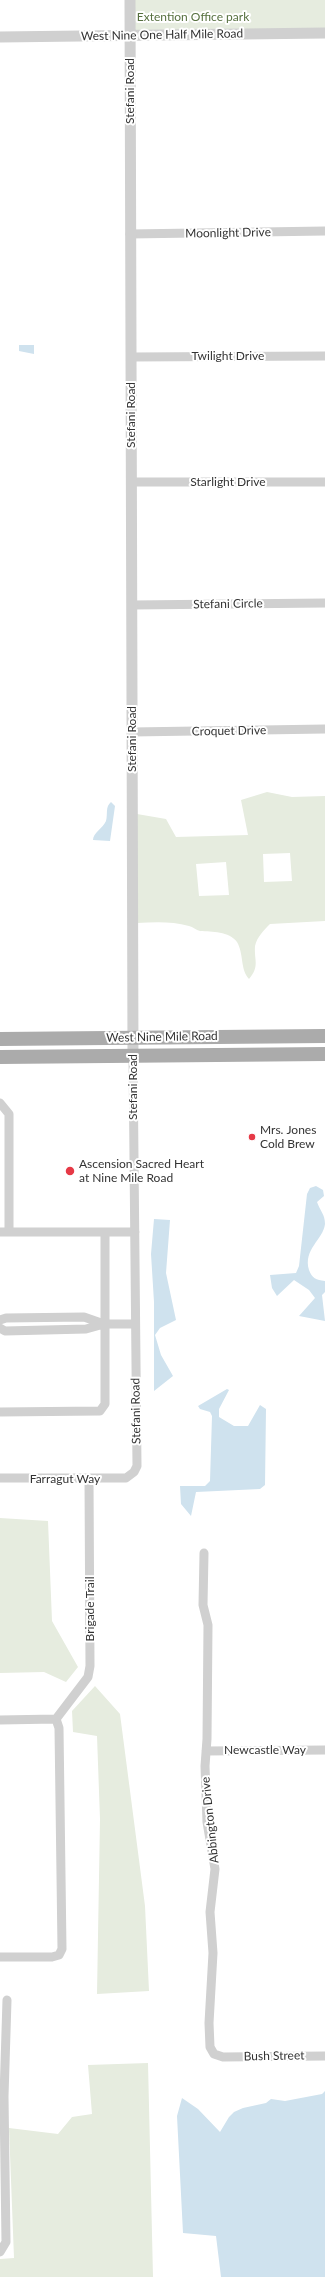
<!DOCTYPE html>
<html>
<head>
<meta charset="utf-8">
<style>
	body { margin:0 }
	canvas { display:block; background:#fff }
</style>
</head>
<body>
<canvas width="325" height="2277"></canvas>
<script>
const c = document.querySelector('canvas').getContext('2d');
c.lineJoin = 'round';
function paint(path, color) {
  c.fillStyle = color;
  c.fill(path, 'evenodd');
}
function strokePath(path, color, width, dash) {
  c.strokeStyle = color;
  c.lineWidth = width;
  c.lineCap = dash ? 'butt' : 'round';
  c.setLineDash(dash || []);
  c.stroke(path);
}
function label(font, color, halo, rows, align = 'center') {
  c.font = font + ' Lato,sans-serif';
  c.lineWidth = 4;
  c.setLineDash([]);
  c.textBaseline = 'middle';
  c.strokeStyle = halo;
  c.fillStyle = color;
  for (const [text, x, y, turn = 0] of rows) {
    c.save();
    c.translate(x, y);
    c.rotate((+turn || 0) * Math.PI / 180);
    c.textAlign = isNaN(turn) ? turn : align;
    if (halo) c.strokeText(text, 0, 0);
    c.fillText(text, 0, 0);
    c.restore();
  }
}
const green = new Path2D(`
	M130 0H325V33L130 35Z
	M267 792 292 797 325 796V921L270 924C264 930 257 937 255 946 254 961 260 966 249 979 240 969 244 954 237 942 229 931 212 932 200 931 196 930 193 927 189 926 172 921 154 922 137 923V814L166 819 176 837 248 835 241 800ZM290 853 292 881 264 882 263 854ZM226 862 229 895 199 896 196 864Z
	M0 1518 48 1521 52 1621 78 1667 66 1682 44 1672 0 1673Z
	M95 1686 120 1714 145 1906 149 1991 97 1994 100 1819 97 1736 73 1732 72 1711Z
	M148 2063 153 2277H0V2259L14 2258 9 2128 58 2134 72 2117 92 2114 88 2065Z`);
const water = new Path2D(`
	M19 345H34V354L19 351Z
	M111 802 115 806 110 841 93 840C93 833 103 828 106 821 108 814 105 807 111 802Z
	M316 1186 323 1190 324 1196 317 1202C320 1211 325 1214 325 1224 323 1240 303 1249 309 1270 312 1278 316 1280 325 1281V1292L322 1295 325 1321 299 1316 315 1298 309 1290 294 1280 277 1296 272 1288 270 1275 296 1273 299 1266 307 1194 310 1188Z
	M154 1219 170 1220 166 1273 176 1320 160 1328 155 1335 161 1355 173 1376 154 1391V1302L151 1254Z
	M227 1389 229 1390 219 1409V1417L234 1426H248L260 1405 266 1409 265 1485 260 1489 196 1492 191 1516 181 1504 180 1486H205L210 1481 212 1416 210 1412 200 1409 198 1406Z
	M325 2091V2277H221L216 2236 183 2233 177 2116 182 2098 198 2109 220 2132 229 2117 234 2112 243 2108 266 2103 271 2099 285 2101 322 2094Z`);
const minor = new Path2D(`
	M130 234 325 231
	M131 357 325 356
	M131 482H325
	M132 605 325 603
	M132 732 325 729
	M0 1103 9 1114V1232
	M0 1232H105V1404L100 1411 0 1412
	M105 1232H135
	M0 1320 6 1318 84 1317 104 1324
	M0 1328 5 1331 86 1329 104 1324H135
	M0 1478H126L134 1472 137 1466 133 1056
	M204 1553 203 1605 208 1625 207 1739 205 1766 207 1822 215 1869 210 1912 213 1953 209 2023 210 2047 214 2054 223 2057 325 2056
	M0 1720 56 1719
	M206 1751 325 1750
	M0 1957H52L59 1955 62 1949 59 1728 56 1719 88 1677 90 1666 89 1479
	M0 2252 6 2242 4 2096 7 2000`);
const tertiary = new Path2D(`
	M130 0 133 1056
	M0 37 325 33`);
const primary = new Path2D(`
	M0 1039 325 1036
	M0 1057 325 1054`);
const markers = [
	[252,1137,4,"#e63946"],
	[70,1171,5,"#e63946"]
];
const parkNames = [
	["Extention Office park",193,17]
];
const streetNames = [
	["West Nine One Half Mile Road",162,35,-1],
	["Stefani Road",130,91,-90],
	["Moonlight Drive",228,233,-1],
	["Twilight Drive",228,356],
	["Stefani Road",131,415,-90],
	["Starlight Drive",228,482],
	["Stefani Circle",228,604,-1],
	["Croquet Drive",229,731,-1],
	["Stefani Road",132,739,-90],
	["West Nine Mile Road",162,1037,-1],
	["Stefani Road",133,1087,-90],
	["Stefani Road",136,1411,-91],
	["Farragut Way",65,1479],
	["Brigade Trail",90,1609,-90],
	["Newcastle Way",265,1750],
	["Abbington Drive",210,1820,-96],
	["Bush Street",274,2056,-1]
];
const poiNames = [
	["Mrs. Jones",260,1130],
	["Cold Brew",260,1144],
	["Ascension Sacred Heart",79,1164],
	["at Nine Mile Road",79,1178]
];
paint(green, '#e6ecdf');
paint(water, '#cfe2ee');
strokePath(minor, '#d0d0d0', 9);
strokePath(tertiary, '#d0d0d0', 11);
strokePath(primary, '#ababab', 14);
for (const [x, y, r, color] of markers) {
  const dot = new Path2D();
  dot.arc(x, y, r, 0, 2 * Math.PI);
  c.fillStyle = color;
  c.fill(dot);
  strokePath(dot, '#fff', 1.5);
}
label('12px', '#56703f', '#fff', parkNames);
label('12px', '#333', '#fff', streetNames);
label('12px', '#333', '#fff', poiNames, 'left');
</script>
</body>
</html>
